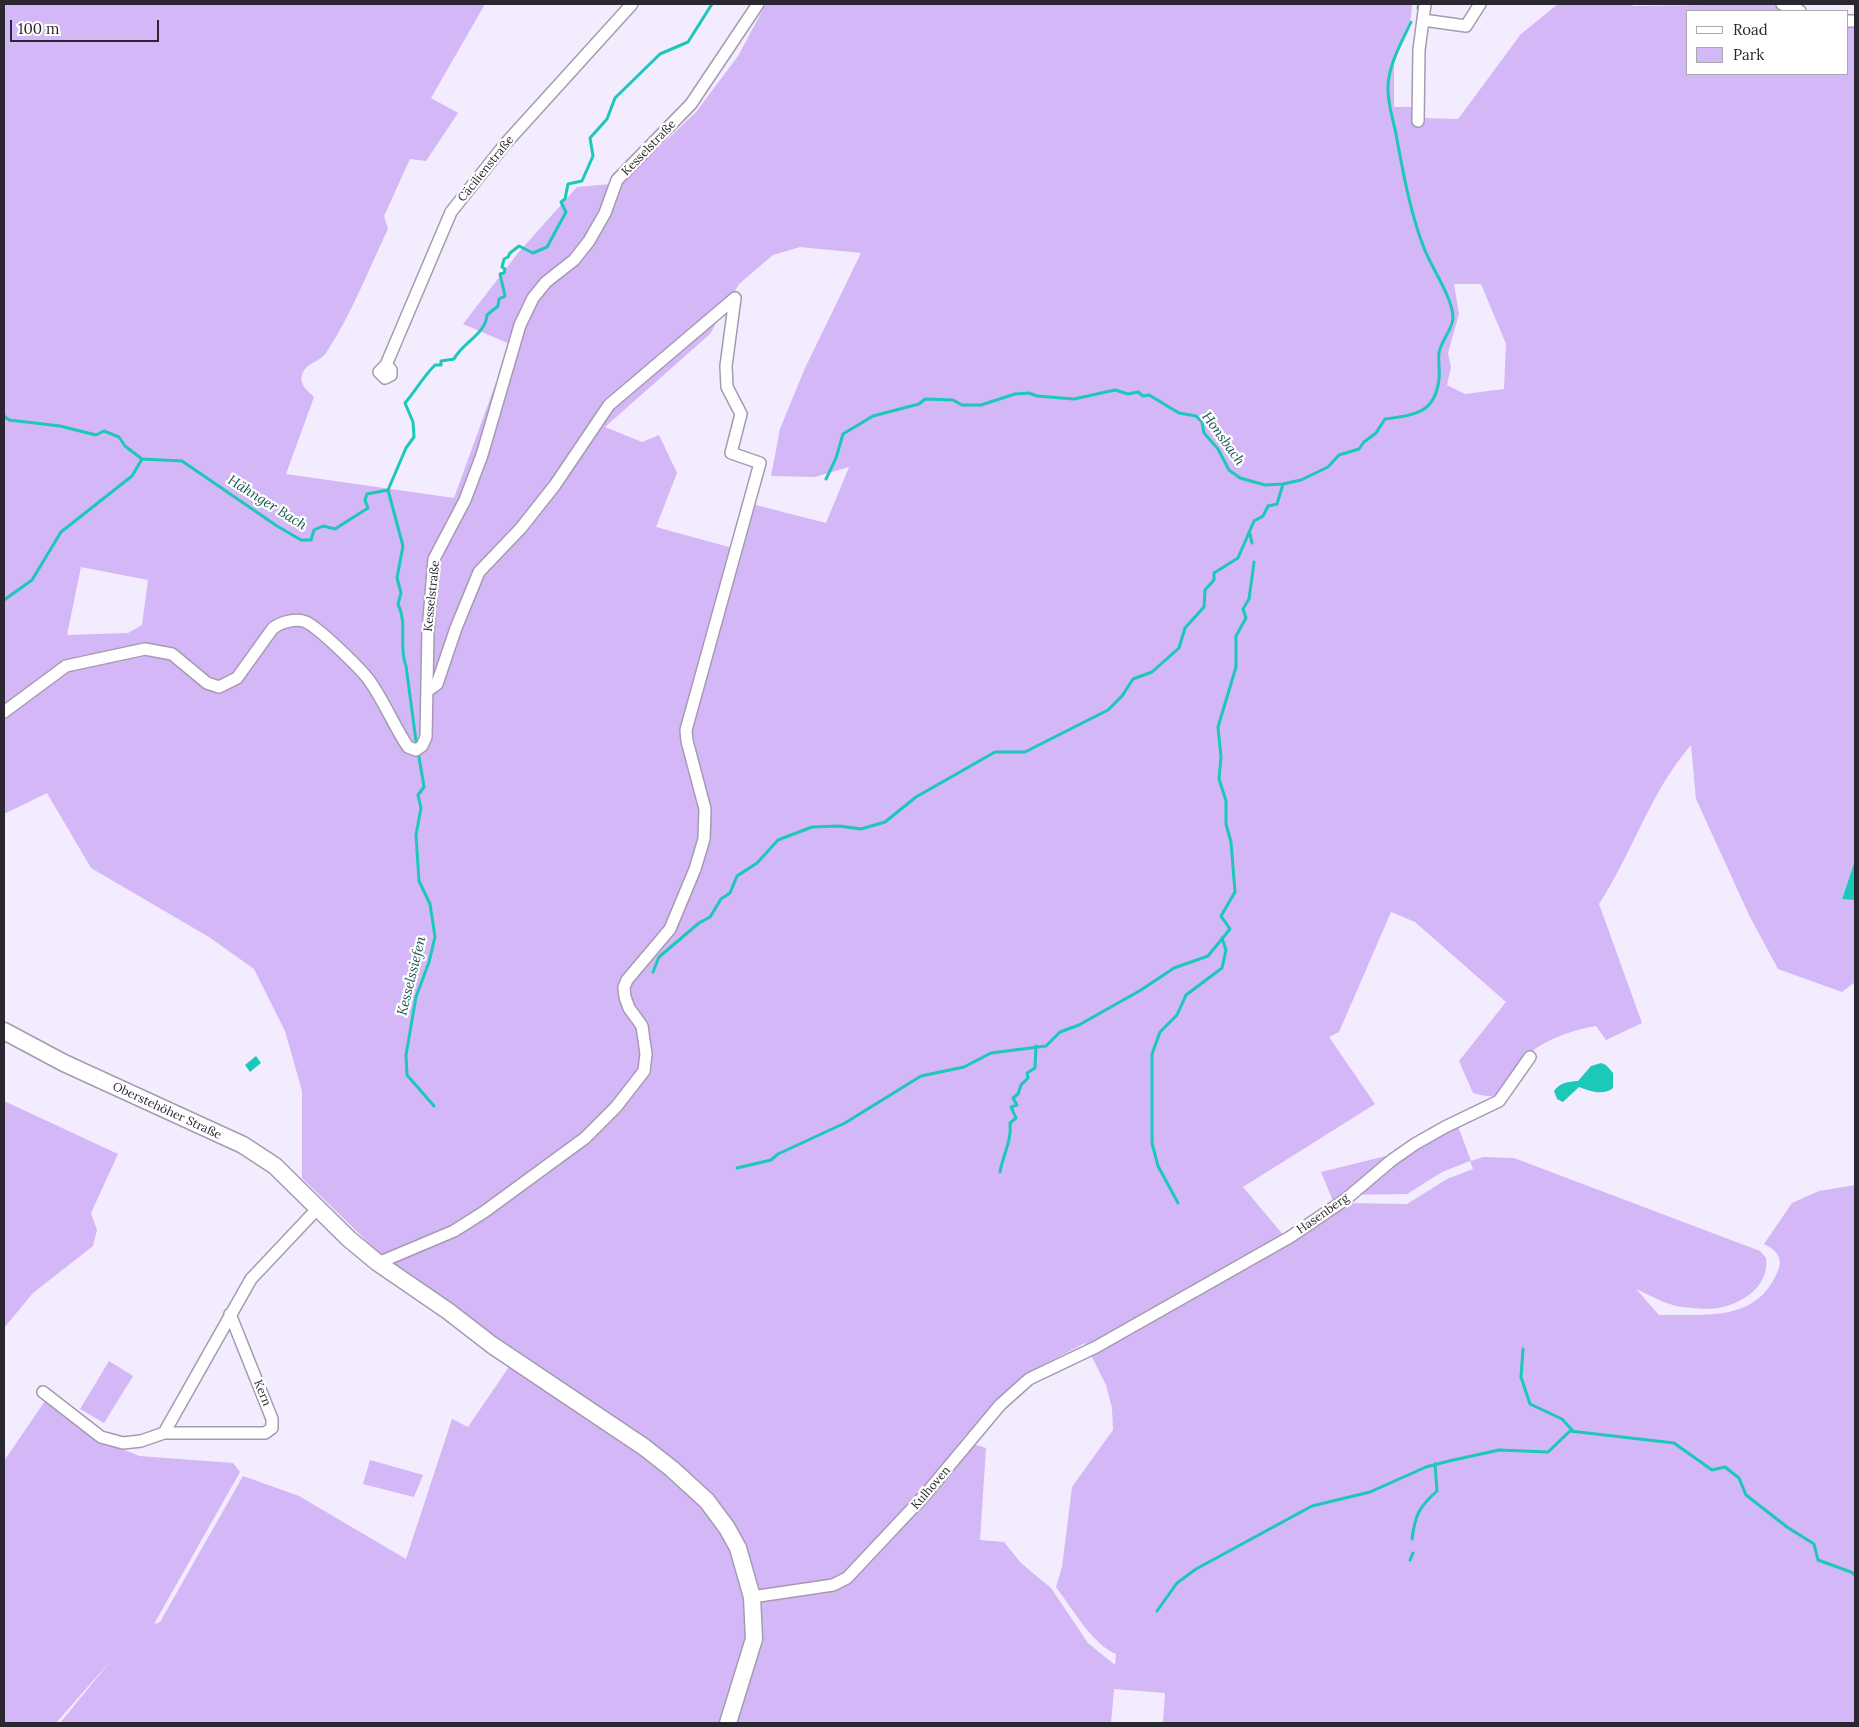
<!DOCTYPE html>
<html>
<head>
<meta charset="utf-8">
<style>
	body { margin:0 }
	#map { position:relative; width:1859px; height:1727px; overflow:hidden; background:#f3ebfe; font-family:Lora,serif }
	canvas { display:block }
	.frame { position:absolute; inset:0; border:5px solid #2b2730; pointer-events:none }
	.legend { position:absolute; left:1686px; top:10px; width:162px; height:65px; box-sizing:border-box; background:#fff; border:1px solid #aaa9ac; margin:0; padding:6px 9px; list-style:none; font-size:15px; color:#2b2730 }
	.legend li { display:flex; align-items:center; gap:10px; height:25px }
	.legend b { width:25px; border:1px solid #aaa9ac }
	.scale { position:absolute; left:10px; top:20px; width:149px; height:22px; box-sizing:border-box; border:2px solid #2b2730; border-top:0; padding-left:6px; font-size:15px; line-height:18px; white-space:nowrap; color:#2b2730; -webkit-text-stroke:4px #fff; paint-order:stroke }
</style>
</head>
<body>
<div id="map">
<canvas width="1859" height="1727"></canvas>
<div class="frame"></div>
<ul class="legend">
<li><b style="height:6px;background:#fff"></b>Road</li>
<li><b style="height:14px;background:#d3b7f7"></b>Park</li>
</ul>
<div class="scale">100 m</div>
</div>
<script>
const c = document.querySelector('canvas').getContext('2d');
c.lineJoin = 'round';
function paint(path, color) {
  c.fillStyle = color;
  c.fill(path, 'evenodd');
}
function strokePath(path, color, width, dash) {
  c.strokeStyle = color;
  c.lineWidth = width;
  c.lineCap = dash ? 'butt' : 'round';
  c.setLineDash(dash || []);
  c.stroke(path);
}
function label(font, color, halo, rows, align = 'center') {
  c.font = font + ' Lora,serif';
  c.lineWidth = 4.5;
  c.setLineDash([]);
  c.textBaseline = 'middle';
  c.strokeStyle = halo;
  c.fillStyle = color;
  for (const [text, x, y, turn = 0] of rows) {
    c.save();
    c.translate(x, y);
    c.rotate((+turn || 0) * Math.PI / 180);
    c.textAlign = isNaN(turn) ? turn : align;
    if (halo) c.strokeText(text, 0, 0);
    c.fillText(text, 0, 0);
    c.restore();
  }
}
const green = new Path2D(`
	M4 4H485L431 98 458 113 426 161 410 159 384 216 388 229C368 271 351 315 326 353 319 363 306 362 302 375 299 385 308 391 314 397L286 474 454 498 510 344 463 324 518 253 577 187 622 183 696 112 738 56 766 4H1412L1411 17 1394 64V107H1412L1421 118 1458 119 1521 34 1558 4H1632L1633 6 1771 4 1789 11H1688V74H1848V26H1855V860L1842 898 1855 900V982L1842 992 1778 969 1750 917 1696 799 1691 745C1650 792 1633 852 1599 904L1642 1023 1606 1040 1596 1026C1576 1029 1543 1040 1529 1054 1517 1065 1511 1094 1492 1096 1486 1097 1478 1094 1473 1093L1459 1061 1506 1002 1415 922 1391 912 1339 1032 1329 1037 1375 1104 1243 1187 1290 1243 1349 1203 1407 1204 1447 1179 1473 1169 1470 1161 1442 1172 1407 1194 1340 1195 1333 1201 1321 1172 1406 1151 1458 1126 1471 1161 1483 1157 1514 1158 1760 1251 1766 1258C1770 1285 1743 1304 1718 1308 1708 1310 1693 1308 1683 1307 1668 1306 1650 1295 1636 1289L1659 1315C1707 1314 1759 1323 1779 1268 1783 1256 1773 1248 1764 1244L1792 1203 1819 1191 1855 1185V1723H1163L1165 1693 1114 1689 1111 1723H60L113 1658 56 1723H4V1461L47 1398 113 1445 139 1456 233 1463 240 1472 154 1624 160 1622 243 1476 299 1496 406 1559 452 1419 468 1427 511 1364 452 1309 379 1253 302 1178V1091L285 1031 254 969 209 937 91 868 47 793 4 814ZM800 247 861 253 805 368 780 429 771 476 815 477 849 467 826 523 752 504 736 549 656 527 677 473 659 435 642 442 605 427 710 334 739 284 773 255ZM1454 284H1481L1506 344 1504 389 1465 394 1447 385 1451 367 1448 353 1459 314ZM81 567 148 580 142 625 128 633 67 635ZM1085 1343 1106 1385 1112 1408 1113 1430 1072 1487 1062 1567 1056 1587C1071 1607 1093 1645 1116 1654L1115 1665 1088 1643 1051 1588 1021 1563 1004 1542 980 1540 986 1448 961 1440 1024 1375ZM895 1522 906 1525 867 1567 865 1555Z
	M4 1101 118 1154 91 1213 97 1230 93 1246 33 1293 4 1328Z
	M109 1361 133 1376 104 1423 80 1409Z
	M370 1460 423 1475 414 1497 363 1484Z`);
const water = new Path2D(`
	M1855 860V900L1842 899Z
	M256 1056 261 1063 250 1072 245 1065Z
	M1601 1063 1606 1065 1613 1073V1088C1604 1096 1589 1091 1579 1087L1563 1102 1557 1099 1554 1091C1561 1082 1567 1082 1578 1081L1591 1066Z`);
const stream = new Path2D(`
	M1418 8 1419 4
	M4 416 9 420 60 426 96 435 104 431 119 437 125 446 142 459 182 461 277 526 301 540H311L314 530 323 526 335 529 368 508 365 500 367 494 388 490 406 448 414 437 413 422 405 403C416 390 423 377 435 365H441V361L454 359C462 343 486 334 487 315L498 306 499 299 505 296 500 274 504 273 505 269 502 267 504 259 508 257 510 253 519 246 533 253 547 247 566 212 561 202 565 199 568 184 582 181 593 156 590 138 607 119 615 98 660 54 688 42 712 4
	M826 479 836 458 843 434 873 416 919 404 925 399 953 400 962 405H981L1015 394 1029 393 1037 396 1074 399 1115 390 1128 394 1138 392 1143 396 1149 395 1179 413 1196 416 1202 422 1204 433 1218 449 1229 470 1240 478 1265 485 1283 484 1301 480 1328 467 1339 455 1359 449 1364 442 1376 433 1385 419C1414 415 1435 414 1439 379 1440 371 1438 362 1439 353 1441 340 1452 331 1453 318 1453 298 1431 267 1424 248 1410 212 1403 172 1396 134 1393 119 1387 102 1388 86 1389 63 1402 42 1411 22
	M388 490 403 546 397 578 401 593 398 604C408 624 398 646 406 666L416 741
	M1250 534 1252 543
	M4 600 32 580 61 532 132 476 142 459
	M419 757 424 787 418 795 421 808 416 835 419 881 430 904 435 937 429 962 416 997 406 1055 407 1075 434 1106
	M653 972 659 957 699 923 710 917 721 899 730 893 737 876 757 863 778 840 812 827 839 826 861 829 885 822 916 797 995 752H1025L1108 710 1122 696 1133 679 1152 672 1179 648 1185 628 1204 607 1205 590 1214 580V573L1238 558 1254 521 1263 516 1268 506 1277 504 1283 484
	M737 1168 771 1160 778 1154 845 1123 921 1076 964 1067 991 1053 1046 1046 1060 1032 1079 1025 1141 990 1174 968 1208 956 1230 929 1221 916 1235 892 1231 842 1226 824V801L1219 779 1221 757 1218 727 1236 667V636L1246 618 1243 609 1249 599 1254 562
	M1000 1172C1003 1155 1012 1140 1010 1123L1016 1118 1011 1107 1017 1105 1013 1098 1018 1094 1021 1085 1028 1078 1027 1073 1035 1068 1036 1046
	M1178 1203 1158 1166 1152 1143V1054L1160 1032 1177 1015 1186 995 1222 968 1226 950 1222 938
	M1523 1349 1521 1377 1530 1404 1562 1419 1573 1431
	M1412 1539C1415 1515 1419 1507 1437 1491L1435 1464
	M1410 1560 1413 1553
	M1157 1611 1177 1583 1196 1569 1312 1506 1370 1492 1426 1467 1449 1461 1499 1450 1548 1452 1570 1431 1674 1443 1712 1470 1725 1467 1739 1478 1746 1495 1787 1527 1814 1544 1818 1560 1851 1572 1855 1575`);
const street = new Path2D(`
	M1782 4 1800 11
	M1423 20 1466 26 1480 4
	M1848 21H1855
	M1418 121 1419 50 1425 4
	M386 365 391 370V375L385 378 379 372 386 365 451 212 506 143 632 4
	M427 691 437 684 456 628 479 572 521 528 555 485 609 405 735 298
	M4 712 66 666 145 649 172 654 207 683 219 687 237 678 273 628C281 622 296 618 306 622 319 628 360 668 369 680 384 701 394 726 408 747L416 750 422 746 426 737 428 631 434 559 465 500 482 455 520 325 533 298 546 282 574 260 589 241 605 213 617 180 691 104 758 4
	M378 1263 454 1231 484 1212 585 1138 616 1107 644 1071 646 1054 642 1026 629 1008 625 997 624 987 627 980 670 929 695 869 704 839 705 809 687 741 686 730 760 463 731 453 741 414 727 387 726 366 735 298
	M43 1392 101 1437 123 1443 141 1441 164 1433H265L272 1428V1419L230 1314
	M164 1433 251 1279 318 1208
	M752 1597 833 1585 847 1578 924 1496 1000 1405 1029 1379 1096 1347 1290 1237 1346 1199 1392 1160 1415 1144 1445 1127 1499 1101 1530 1057`);
const secondary = new Path2D(`
	M4 1031 64 1063 243 1145 275 1166 349 1239 378 1263 448 1311 492 1345 644 1447 672 1469 707 1501 727 1528 738 1548 752 1597 754 1639 728 1723`);
const streetNames = [
	["Kesselstraße",649,148,-46],
	["Cäcilienstraße",486,169,-51],
	["Kesselstraße",432,596,-84],
	["Oberstehöher Straße",167,1111,25],
	["Hasenberg",1323,1214,-35],
	["Kern",262,1393,68],
	["Kulhoven",931,1488,-49]
];
const waterNames = [
	["Honsbach",1223,439,54],
	["Hähnger Bach",267,503,32],
	["Kesselssiefen",412,976,-76]
];
paint(green, '#d3b7f7');
paint(water, '#1cc8b7');
strokePath(stream, '#1cc8b7', 3);
strokePath(street, '#a59bb1', 14);
strokePath(secondary, '#a59bb1', 19);
strokePath(street, '#fff', 11);
strokePath(secondary, '#fff', 16);
label('12px', '#2b2730', '#fff', streetNames);
label('italic 14px', '#18574f', '#fff', waterNames);
</script>
</body>
</html>
